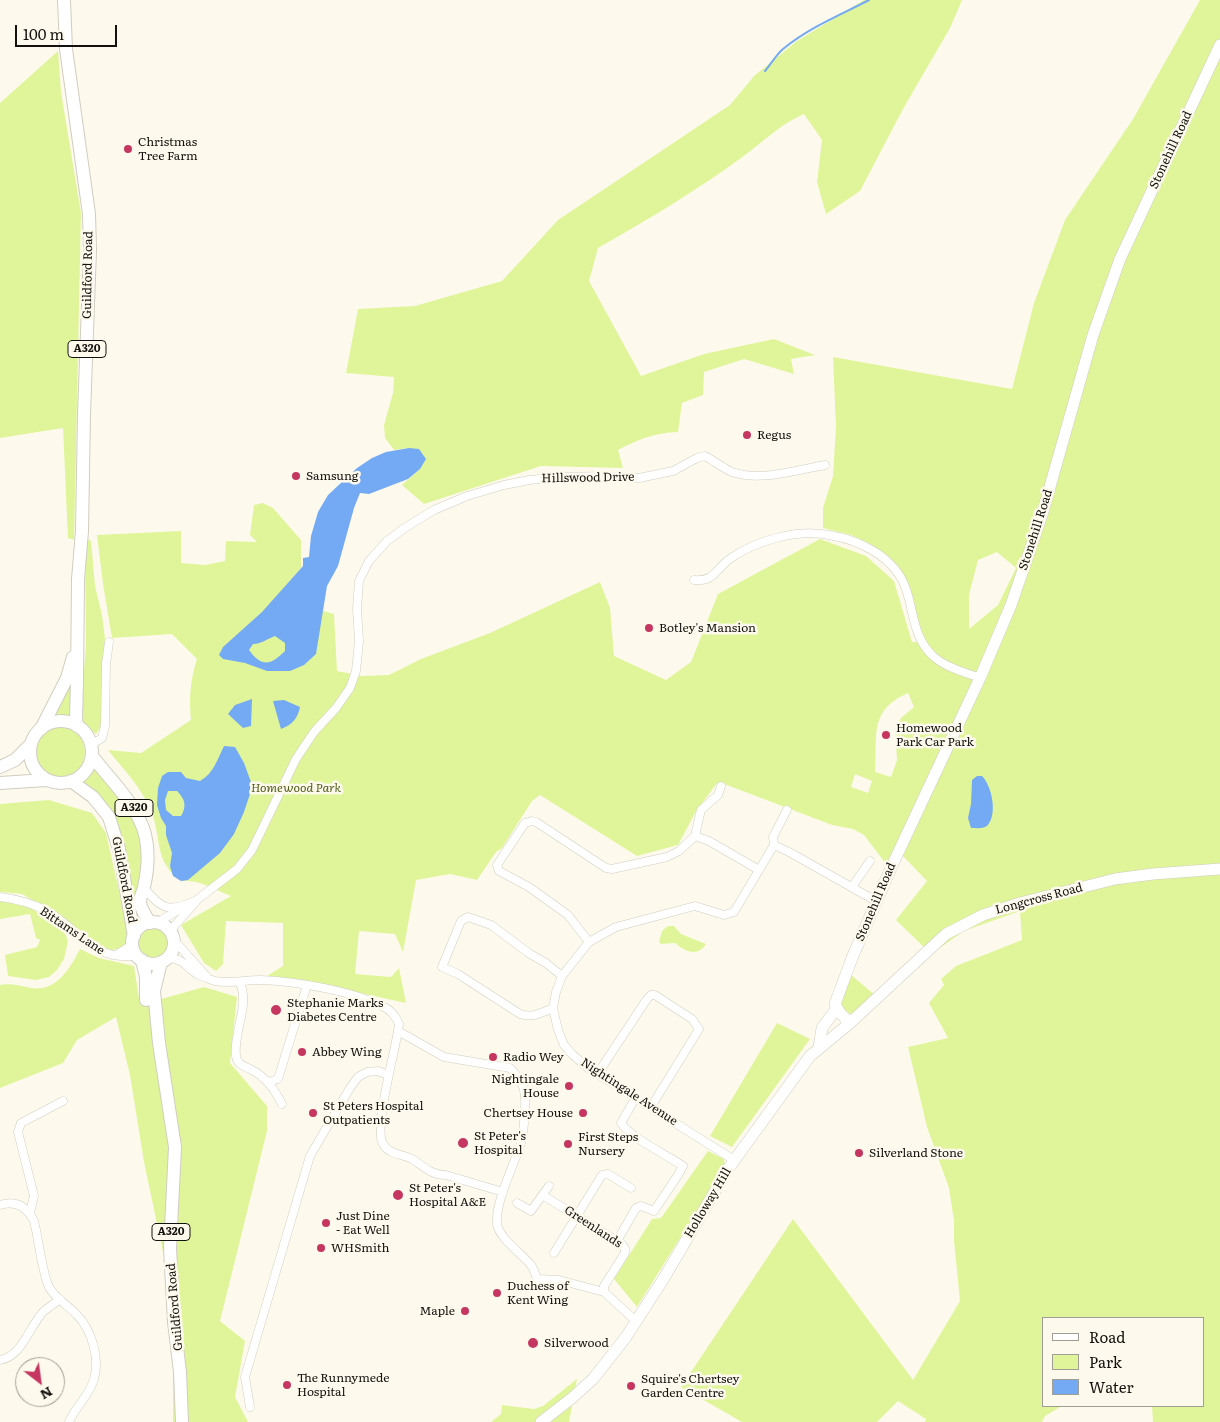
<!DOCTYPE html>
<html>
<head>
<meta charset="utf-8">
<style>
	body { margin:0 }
	#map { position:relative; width:1220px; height:1422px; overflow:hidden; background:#fdfaed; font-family:Literata,serif }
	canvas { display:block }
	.legend { position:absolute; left:1042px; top:1317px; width:162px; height:90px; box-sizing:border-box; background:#fdfaed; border:1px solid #9f9d94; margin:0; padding:6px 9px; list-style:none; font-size:15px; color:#13120e }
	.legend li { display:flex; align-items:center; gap:10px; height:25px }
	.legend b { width:25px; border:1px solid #9f9d94 }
	.north { position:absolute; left:15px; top:1357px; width:50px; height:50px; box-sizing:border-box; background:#fdfaed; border:1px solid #9f9d94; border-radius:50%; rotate:150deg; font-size:14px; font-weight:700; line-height:20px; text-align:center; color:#13120e }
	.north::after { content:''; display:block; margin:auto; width:18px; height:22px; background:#c53661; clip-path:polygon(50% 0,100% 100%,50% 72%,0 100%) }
	.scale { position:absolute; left:15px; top:25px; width:102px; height:22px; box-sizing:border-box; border:2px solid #13120e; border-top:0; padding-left:6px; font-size:15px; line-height:18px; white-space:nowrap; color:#13120e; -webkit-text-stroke:4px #fdfaed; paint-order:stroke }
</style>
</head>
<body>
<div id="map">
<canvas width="1220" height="1422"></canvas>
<ul class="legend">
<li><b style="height:6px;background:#fff"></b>Road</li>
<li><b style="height:14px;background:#e0f59a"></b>Park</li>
<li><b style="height:14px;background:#74a9f4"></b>Water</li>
</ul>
<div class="north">N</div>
<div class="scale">100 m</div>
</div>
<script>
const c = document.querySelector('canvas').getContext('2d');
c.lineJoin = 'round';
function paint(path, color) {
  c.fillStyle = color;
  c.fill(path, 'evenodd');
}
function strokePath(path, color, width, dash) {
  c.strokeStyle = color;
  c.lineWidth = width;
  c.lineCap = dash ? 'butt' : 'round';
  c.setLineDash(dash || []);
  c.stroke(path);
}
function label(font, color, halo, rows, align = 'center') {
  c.font = font + ' Literata,serif';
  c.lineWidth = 5;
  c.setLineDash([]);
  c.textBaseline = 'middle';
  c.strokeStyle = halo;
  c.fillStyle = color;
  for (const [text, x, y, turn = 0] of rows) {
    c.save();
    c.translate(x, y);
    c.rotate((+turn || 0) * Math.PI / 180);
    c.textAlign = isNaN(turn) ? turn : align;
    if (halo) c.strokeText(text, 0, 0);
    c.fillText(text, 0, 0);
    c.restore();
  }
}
const green = new Path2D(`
	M864 0H962L950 28 903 109 860 191 826 214 817 182 822 140 804 114C780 124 762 143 741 158 696 191 647 220 598 248L589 281 641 376 704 354 774 339 815 355 791 359 794 374 744 359 704 372 703 395 682 403 678 432C654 433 639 439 618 450L623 468 541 466 424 504 402 485 420 469 409 448 394 450 385 438 384 425 393 393 394 377 346 373 358 309 415 306 502 281 558 220 730 105 754 76 797 41Z
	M1200 0H1220V1422H1153L1152 1406H1204V1318H1044V1406H1062L1045 1416 1042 1422H925L926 1419 898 1401 877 1422H742L681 1387 793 1219 913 1380 960 1301 954 1241V1221L949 1188 927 1127 908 1047 948 1038 929 1003 944 985 941 979 956 966 1022 940 1020 911 964 931 931 954 896 920 927 881 902 855 886 864 864 835 853 829 832 825 727 785 717 783 695 813 678 845 637 856 540 795 532 801 502 848 496 852 477 880 450 874 416 880 403 952 395 934 359 931 355 974 391 977 399 968 406 1003 351 991 267 976 283 966V923L226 921 223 964 216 971 204 963 181 925 231 896C215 890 198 879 181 881 153 861 162 837 151 811 142 788 123 769 108 750L141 753 191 720C189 699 190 680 197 659L172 634 112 638 103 584 97 535 181 531V563L205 565 225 561 226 541 257 542 250 535 254 505 263 503 273 508 301 540V568L276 597 334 614 337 671 362 676 389 675 421 659 490 633 600 582 610 608 614 656 666 680 691 662 718 594 820 539 866 556 894 581 912 642 925 641 901 570 872 545 851 535 823 528V508L833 476 836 427 833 357 1012 389 1034 303 1065 220 1133 119ZM997 552 1016 568 998 605 969 629V595L978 560ZM908 693 914 707 901 718 895 728 897 760 891 777 875 772C878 735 868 711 908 693ZM855 774 872 781 868 793 851 787Z
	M58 51 61 92 81 213 74 540 68 538 63 428 0 438V103Z
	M85 537 91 541 95 586 102 615 105 639 102 665V717L100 728 96 734 85 725 80 715 86 646Z
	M73 677 69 717 60 715 51 717Z
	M35 752a25 25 0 1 1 50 0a25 25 0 1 1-50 0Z
	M93 763 117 794 137 827 142 851 140 878 142 921 137 923 116 817 101 797 93 789 79 781 92 767Z
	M49 800 92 813 106 833 129 936 126 945 118 949 109 950 95 946 57 914 22 894 0 892V804Z
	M0 901 29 907 63 928 68 941 64 959 57 970 49 977 36 980 8 976 5 955 37 947 40 940 36 938 30 914 0 919Z
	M668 926H674L681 934 706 944C698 957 685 952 675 943L661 944 659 942 662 931Z
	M138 943a15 15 0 1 1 30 0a15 15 0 1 1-30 0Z
	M80 949 99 958 134 966 140 1005 204 987 237 997 230 1063 267 1106V1131L220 1321 245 1341 235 1397 248 1422H173V1356L164 1257 144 1162 130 1075 116 1017 77 1040 63 1063 0 1088V985C10 983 21 986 31 988 57 992 70 968 80 949Z
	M851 975 875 995 855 1013 846 1014 839 1004Z
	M777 1023 810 1039 732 1147 710 1136Z
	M708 1151 724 1159 725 1166 637 1307 614 1279 652 1219 661 1218Z
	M577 1379 569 1422H491L501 1414 502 1405 534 1409 543 1406Z`);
const water = new Path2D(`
	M409 448 419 449 426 459 420 469 408 479 369 494 360 493 354 508 338 566 327 586 316 654 304 665 290 671H267L245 663 223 659 219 655 223 647 262 612 303 566V558L309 557 311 536 318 512 328 495 357 468 372 458 386 452ZM275 636 285 643V651C271 665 262 668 249 650L253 644C261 644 267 639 275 636Z
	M252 699 251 726 243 728 228 714 235 705Z
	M284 700 300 707C298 718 292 725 281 729L273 701Z
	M224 746 235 747 244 763 251 782 250 794 244 812 234 834 220 853 188 880 181 881 173 876 170 866 172 853 166 835V826L161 818 157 805 158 788 162 776 168 772H181L186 778 200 781C214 773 217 760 224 746ZM168 791H177C185 799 187 806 181 816H173L166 810 165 800Z
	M977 776H982C992 786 998 815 987 826 983 829 976 828 971 828L968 818 971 804 972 780Z`);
const stream = new Path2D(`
	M765 71C771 64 776 55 783 49 808 28 840 15 869 0`);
const street = new Path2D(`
	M694 580C715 582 716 568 731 558 758 540 796 529 829 535 860 540 895 557 906 589 914 612 913 637 932 655 944 667 964 672 980 678
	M91 745 102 738 105 726 106 664 109 642
	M695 836 701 810 718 795 721 786
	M774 845 773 837 787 810
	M852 887 870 861
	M144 888C162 909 168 913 195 901
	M0 897C15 899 31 903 45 910 79 928 93 963 137 955
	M157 923 183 907
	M170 931 198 899 237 869 252 850 296 759 314 732 336 708 350 688 356 671 359 641 357 609 359 581 369 561 387 541 406 527 434 510 467 496 504 485 529 480 561 477 605 476 639 478 673 471 697 458 705 456C714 461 723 468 732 472 761 482 796 470 825 465
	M173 939 206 976
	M589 942 568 915 529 887 499 871 497 865 525 823 532 821 536 822 606 868 612 869 667 857 679 851 695 836 709 841 759 870
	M116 955 133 944
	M168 958C184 959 185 966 197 974 202 977 210 979 215 981 231 984 245 980 260 980 295 981 353 991 384 1007 391 1010 396 1017 399 1024 397 1046 373 1127 383 1144 389 1155 403 1154 412 1159 425 1167 431 1175 446 1175L503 1192
	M240 983C250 1006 233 1032 236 1056 237 1065 245 1066 252 1070 267 1078 274 1089 282 1104
	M553 1008C541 1013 532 1018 520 1014L458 974 442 967 461 921 468 917 491 925 530 954 546 963 562 976
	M398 1031 444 1057 510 1068C524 1082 526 1091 525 1109 524 1121 524 1132 521 1143 514 1165 495 1202 497 1224 499 1238 522 1254 531 1265 534 1269 535 1274 537 1279L559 1280 604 1292 637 1322
	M598 1073 647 999 651 995H655L692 1019 699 1029 651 1107
	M269 1082 278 1079 307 985
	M734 1160 588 1068 573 1055 564 1045 558 1030 553 1008 556 992 562 976 589 942 616 927 695 906 724 915 734 912 774 845 791 853 876 901
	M544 1196 622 1244 625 1249V1253L604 1286V1292
	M517 1203 531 1211 549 1186
	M0 1205C16 1200 27 1207 34 1221 39 1241 41 1266 48 1285 53 1297 69 1306 77 1315 92 1330 100 1359 94 1379 90 1395 75 1407 69 1422
	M30 1213 34 1196 18 1132 21 1123 63 1101
	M617 1241 636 1208 641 1206 654 1211 678 1175 683 1166C667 1155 631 1138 621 1123L636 1097
	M554 1253 602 1175 608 1174 631 1188
	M0 1360C23 1356 29 1326 44 1311 49 1307 55 1303 60 1299
	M250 1407 245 1377 310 1156 350 1088 358 1077 367 1072 378 1071 388 1075`);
const secondary = new Path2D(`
	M850 1023 840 1013 835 1004 852 958 891 868 980 678 1011 605 1042 515 1093 335 1120 259 1220 45
	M819 1047 822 1028 836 1009
	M541 1422 572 1398 593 1379 626 1337 664 1278 728 1169 810 1056 850 1023 946 934 983 915 1020 903 1115 879 1153 874 1220 869`);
const primary = new Path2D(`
	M64 0 66 49 89 214 90 250 84 414 82 531 78 579 77 681 76 718 77 726
	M30 752a31 31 0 1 1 62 0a31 31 0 1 1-62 0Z
	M41 729 67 678 73 657
	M92 756C111 781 136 803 145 834 149 851 148 870 144 887 143 892 140 897 140 902 141 910 146 916 150 923
	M0 767 15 760 31 744
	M71 781 93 797 109 817 119 849 134 936
	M0 783 46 780
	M132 943a21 21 0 1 1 42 0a21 21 0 1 1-42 0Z
	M142 960 146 977V1000
	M161 962 154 991 159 1043 175 1147 170 1248 174 1322 180 1372 182 1422`);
const markers = [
	[128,149,5,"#c53661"],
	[747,435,5,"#c53661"],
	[296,476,5,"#c53661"],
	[649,628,5,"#c53661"],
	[886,735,5,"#c53661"],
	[276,1010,6,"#c53661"],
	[302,1052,5,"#c53661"],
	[493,1057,5,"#c53661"],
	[569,1086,5,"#c53661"],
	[313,1113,5,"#c53661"],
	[583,1113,5,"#c53661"],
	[463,1143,6,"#c53661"],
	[568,1144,5,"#c53661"],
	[859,1153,5,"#c53661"],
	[398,1195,6,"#c53661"],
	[326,1223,5,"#c53661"],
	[321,1248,5,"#c53661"],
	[497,1293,5,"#c53661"],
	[465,1311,5,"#c53661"],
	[533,1343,6,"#c53661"],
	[287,1385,5,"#c53661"],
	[631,1386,5,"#c53661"]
];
const shields = [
	[87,349,38],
	[134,808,38],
	[171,1232,38]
];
const shieldNames = [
	["A320",87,349],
	["A320",134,808],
	["A320",171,1232]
];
const poiNames = [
	["Christmas",138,142],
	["Tree Farm",138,156],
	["Regus",757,435],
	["Samsung",306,476],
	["Botley's Mansion",659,628],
	["Homewood",896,728],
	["Park Car Park",896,742],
	["Stephanie Marks",287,1003],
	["Diabetes Centre",287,1017],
	["Abbey Wing",312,1052],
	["Radio Wey",503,1057],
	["Nightingale",559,1079,"right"],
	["House",559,1093,"right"],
	["St Peters Hospital",323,1106],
	["Outpatients",323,1120],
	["Chertsey House",573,1113,"right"],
	["St Peter's",474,1136],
	["Hospital",474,1150],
	["First Steps",578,1137],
	["Nursery",578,1151],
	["Silverland Stone",869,1153],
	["St Peter's",409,1188],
	["Hospital A&E",409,1202],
	["Just Dine",336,1216],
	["- Eat Well",336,1230],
	["WHSmith",331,1248],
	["Duchess of",507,1286],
	["Kent Wing",507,1300],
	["Maple",455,1311,"right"],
	["Silverwood",544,1343],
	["The Runnymede",297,1378],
	["Hospital",297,1392],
	["Squire's Chertsey",641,1379],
	["Garden Centre",641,1393]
];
const streetNames = [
	["Stonehill Road",1171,150,-65],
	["Guildford Road",88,275,-89],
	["Hillswood Drive",588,478,-1],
	["Stonehill Road",1036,530,-72],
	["Guildford Road",124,880,79],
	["Longcross Road",1039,899,-15],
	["Stonehill Road",876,902,-67],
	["Bittams Lane",72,931,34],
	["Nightingale Avenue",629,1092,33],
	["Holloway Hill",708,1203,-59],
	["Greenlands",593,1227,33],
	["Guildford Road",175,1307,-95]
];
const parkNames = [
	["Homewood Park",296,788]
];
paint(green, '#e0f59a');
paint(water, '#74a9f4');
strokePath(stream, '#74a9f4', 2);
strokePath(street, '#d0cdc0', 9);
strokePath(secondary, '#d0cdc0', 12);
strokePath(primary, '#d0cdc0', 14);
strokePath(street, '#fff', 8);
strokePath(secondary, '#fff', 11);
strokePath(primary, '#fff', 12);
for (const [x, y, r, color] of markers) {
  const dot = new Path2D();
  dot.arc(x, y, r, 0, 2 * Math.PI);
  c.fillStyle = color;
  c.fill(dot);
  strokePath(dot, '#fdfaed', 2);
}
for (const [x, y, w] of shields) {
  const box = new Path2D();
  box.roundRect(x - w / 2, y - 8.5, w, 17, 4);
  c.fillStyle = '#fdfaed';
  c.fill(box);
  strokePath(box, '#13120e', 1);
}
label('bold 11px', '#13120e', null, shieldNames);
label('12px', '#13120e', '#fdfaed', poiNames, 'left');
label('12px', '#13120e', '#fdfaed', streetNames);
label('italic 12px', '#515e19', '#fdfaed', parkNames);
</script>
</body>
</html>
